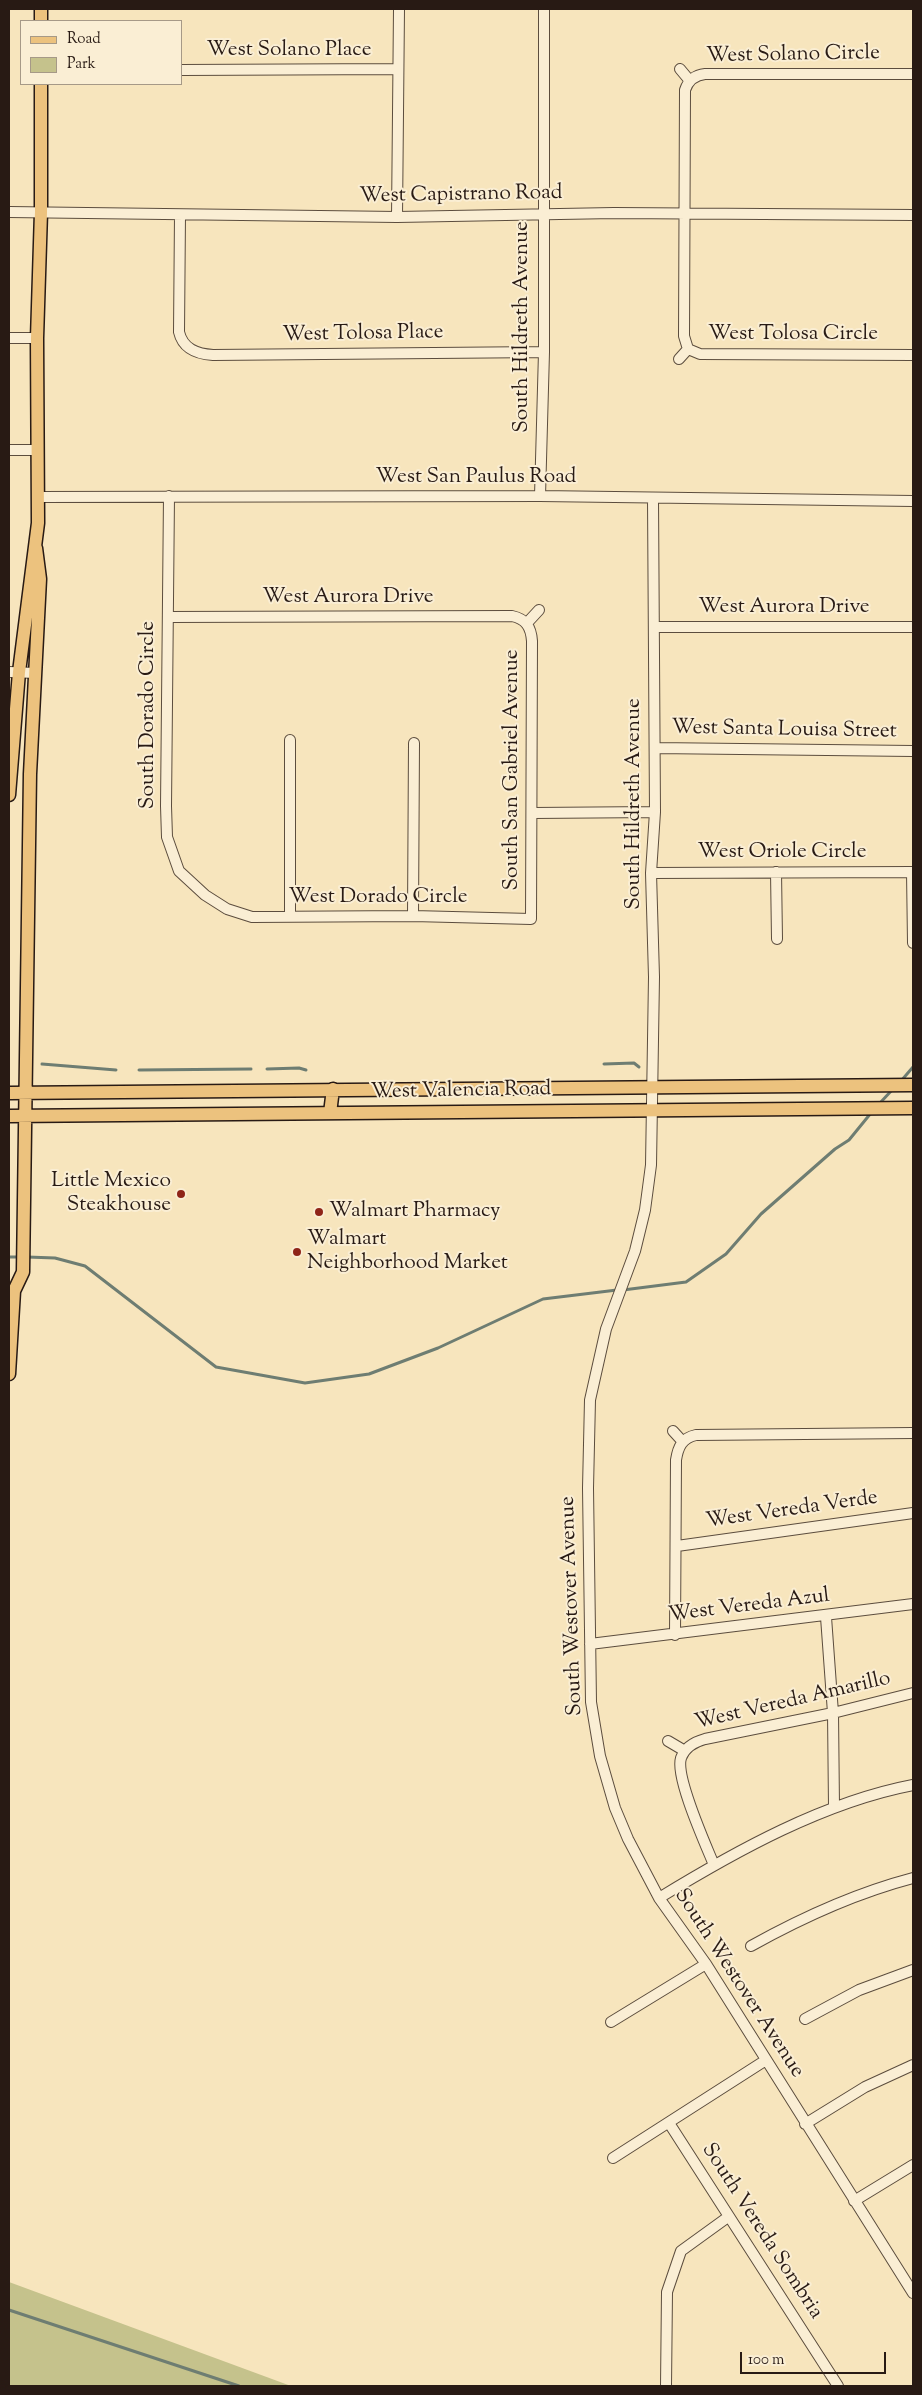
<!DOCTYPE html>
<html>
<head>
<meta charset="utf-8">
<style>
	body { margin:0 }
	#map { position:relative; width:922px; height:2395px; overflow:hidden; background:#f7e5bd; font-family:"Sorts Mill Goudy",serif }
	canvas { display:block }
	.frame { position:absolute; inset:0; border:10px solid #281a14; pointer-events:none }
	.legend { position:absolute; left:20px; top:20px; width:162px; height:65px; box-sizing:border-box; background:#faeed4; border:1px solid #a69987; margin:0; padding:6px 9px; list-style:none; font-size:15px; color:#281a14 }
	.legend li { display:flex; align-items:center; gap:10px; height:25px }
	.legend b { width:25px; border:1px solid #a69987 }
	.scale { position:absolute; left:740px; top:2352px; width:146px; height:22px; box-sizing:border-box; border:2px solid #281a14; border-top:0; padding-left:6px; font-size:15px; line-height:18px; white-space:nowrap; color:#281a14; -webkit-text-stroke:4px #faeed4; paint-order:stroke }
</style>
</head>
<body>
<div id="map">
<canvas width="922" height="2395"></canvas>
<div class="frame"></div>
<ul class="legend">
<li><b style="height:6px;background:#ecc27e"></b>Road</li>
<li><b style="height:14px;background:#c5c28c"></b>Park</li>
</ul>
<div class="scale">100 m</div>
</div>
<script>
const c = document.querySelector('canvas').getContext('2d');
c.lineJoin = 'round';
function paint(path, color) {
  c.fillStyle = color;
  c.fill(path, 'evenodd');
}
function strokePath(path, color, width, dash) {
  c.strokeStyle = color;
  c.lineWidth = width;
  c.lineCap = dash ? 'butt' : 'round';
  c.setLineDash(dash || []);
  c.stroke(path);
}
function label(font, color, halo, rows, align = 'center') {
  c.font = font + ' "Sorts Mill Goudy",serif';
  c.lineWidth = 4;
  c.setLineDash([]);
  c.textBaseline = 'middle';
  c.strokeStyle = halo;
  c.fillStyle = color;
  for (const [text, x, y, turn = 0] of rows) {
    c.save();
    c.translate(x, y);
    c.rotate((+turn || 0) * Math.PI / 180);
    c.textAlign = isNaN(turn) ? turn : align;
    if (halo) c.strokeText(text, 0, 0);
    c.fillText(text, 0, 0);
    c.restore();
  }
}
const green = new Path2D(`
	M9 2282 291 2386H9Z`);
const stream = new Path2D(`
	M42 1064 116 1070
	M604 1064 634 1063 639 1067
	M267 1069 299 1068 306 1070
	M139 1070 251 1069
	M901 1081 913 1067
	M879 1104 893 1089
	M9 1257H21
	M27 1257 55 1258 85 1266 216 1367 305 1383 369 1374 438 1348 543 1299 617 1290
	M623 1290 686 1282 726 1254 761 1214 835 1149 849 1140 871 1113
	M9 2310 239 2386`);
const minor = new Path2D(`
	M680 69 690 81
	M181 70 397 69
	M913 74H705C695 75 688 81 685 90L684 336 688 349 700 354 913 355
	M9 212 397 217 614 213 913 215
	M180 215 179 332C183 349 197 354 213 355L544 352
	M397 217 399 9
	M9 338H37
	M679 359 688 349
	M9 450H38
	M540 496 544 352V9
	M38 497 540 496 913 501
	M653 499 655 812 651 873 654 977 651 1165 645 1210 635 1251 606 1329 590 1400 588 1488 591 1702 600 1756 615 1808 628 1839 659 1898 706 1964 913 2293
	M168 617 512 616C526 619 531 627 532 641L531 919 413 916 252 917 227 909 205 895 179 871 167 837 166 806 169 496
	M527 623 539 610
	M654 627H913
	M9 672 36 673
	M655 748 913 751
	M533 813 655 812
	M776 872 777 939
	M912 872 913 943
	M651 873 913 872
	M290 916V740
	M413 916 414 743
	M673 1431 683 1442
	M677 1546 913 1513
	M826 1617 833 1713 834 1807
	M675 1635 676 1460C678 1447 682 1438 696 1435L913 1433
	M590 1644 913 1604
	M668 1741 685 1751
	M714 1865C705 1843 675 1777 681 1758 685 1747 694 1742 705 1739L833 1713 913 1693
	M659 1898C736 1851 824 1802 913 1785
	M751 1946C803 1917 856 1893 913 1878
	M805 2019 859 1990 913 1970
	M611 2022 706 1964
	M669 2123 838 2386
	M805 2124 865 2087 913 2065
	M613 2158 766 2060
	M854 2201 913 2165
	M666 2386 667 2292 681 2251 728 2217`);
const major = new Path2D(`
	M41 9V21
	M9 795 19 672 38 523 37 338 41 212V84
	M9 1093 913 1085
	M330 1113 333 1089
	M9 1116 913 1108
	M9 1374 14 1291 23 1272 30 774 40 579 36 548`);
const markers = [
	[181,1194,5,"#8f2418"],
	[319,1212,5,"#8f2418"],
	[297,1252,5,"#8f2418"]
];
const streetNames = [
	["West Solano Place",289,51],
	["West Solano Circle",793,56,-1],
	["West Capistrano Road",461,196,-1],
	["South Hildreth Avenue",523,327,-90],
	["West Tolosa Place",363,335,-1],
	["West Tolosa Circle",793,335],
	["West San Paulus Road",476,478],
	["West Aurora Drive",348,598],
	["West Aurora Drive",784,608],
	["South Dorado Circle",149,715,-90],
	["West Santa Louisa Street",784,731,1],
	["South San Gabriel Avenue",513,770,-90],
	["South Hildreth Avenue",635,804,-90],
	["West Oriole Circle",782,853],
	["West Dorado Circle",378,898],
	["West Valencia Road",461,1092,-1],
	["West Vereda Verde",792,1511,-8],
	["South Westover Avenue",573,1606,-92],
	["West Vereda Azul",749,1607,-7],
	["West Vereda Amarillo",793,1702,-13],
	["South Westover Avenue",738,1984,57],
	["South Vereda Sombria",761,2232,57]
];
const poiNames = [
	["Little Mexico",171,1182,"right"],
	["Steakhouse",171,1206,"right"],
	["Walmart Pharmacy",329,1212],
	["Walmart",307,1240],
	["Neighborhood Market",307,1264]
];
paint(green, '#c5c28c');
strokePath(stream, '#6e7d72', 3);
strokePath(minor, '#5c4d3e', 12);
strokePath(major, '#281a14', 15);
strokePath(minor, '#faeed4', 10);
strokePath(major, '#ecc27e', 12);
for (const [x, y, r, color] of markers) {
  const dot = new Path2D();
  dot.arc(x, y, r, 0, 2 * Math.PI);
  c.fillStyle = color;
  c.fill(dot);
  strokePath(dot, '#faeed4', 2);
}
label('21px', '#281a14', '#faeed4', streetNames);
label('21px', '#281a14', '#faeed4', poiNames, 'left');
</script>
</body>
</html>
